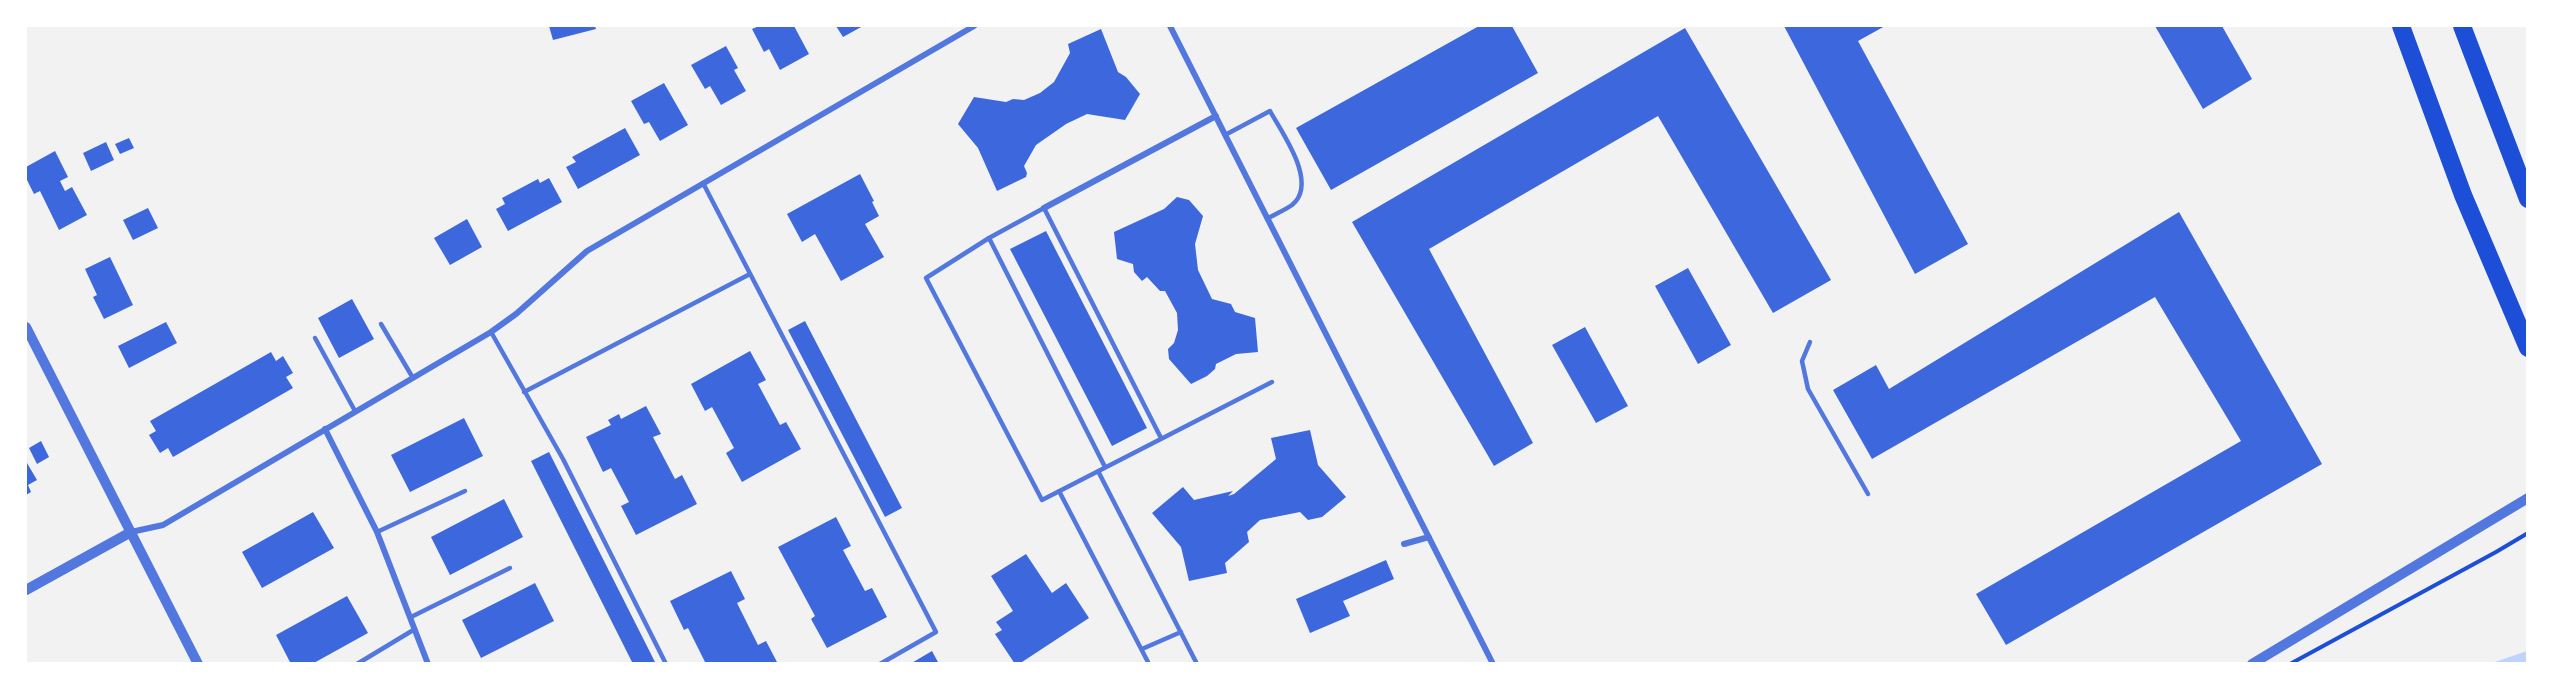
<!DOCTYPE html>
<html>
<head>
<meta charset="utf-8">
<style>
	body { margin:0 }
	#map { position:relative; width:2553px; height:689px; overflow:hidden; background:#f2f2f2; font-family:Raleway,sans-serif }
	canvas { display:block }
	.frame { position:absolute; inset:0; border:27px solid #fff; pointer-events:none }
</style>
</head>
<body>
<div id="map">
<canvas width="2553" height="689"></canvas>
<div class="frame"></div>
</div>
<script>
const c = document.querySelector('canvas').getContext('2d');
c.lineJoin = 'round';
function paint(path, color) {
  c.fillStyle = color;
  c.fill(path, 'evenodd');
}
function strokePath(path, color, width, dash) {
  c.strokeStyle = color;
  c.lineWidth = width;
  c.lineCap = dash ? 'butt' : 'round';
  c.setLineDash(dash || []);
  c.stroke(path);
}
const water = new Path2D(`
	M2527 651V663H2492Z`);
const building = new Path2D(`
	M549 26H595L596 29 553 40Z
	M759 26H794L809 54 780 70 769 49 764 52 752 29Z
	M836 26H863L843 37Z
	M1479 26H1512L1538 73 1331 190 1296 128Z
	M1784 26H1885L1858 41 1968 244 1915 274Z
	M2155 26H2222L2252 79 2203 109Z
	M1685 28 1831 280 1773 313 1658 116 1429 249 1533 443 1494 466 1352 222Z
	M1101 29 1118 72 1126 77 1140 94 1125 120 1087 114 1066 124 1036 145 1024 166 1027 173 1026 177 997 191 978 148 958 124 974 97 1006 102 1013 99 1024 100 1040 93 1054 82 1070 53 1068 44Z
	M726 46 738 68 734 70 746 91 721 105 710 86 705 89 691 65Z
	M664 83 688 125 660 141 649 122 644 124 631 101Z
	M625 128 640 155 578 189 566 167 576 162 572 157Z
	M129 138 134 148 120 154 115 144Z
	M106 142 114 160 91 171 83 153Z
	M55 151 68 177 60 181 65 191 72 187 87 215 59 230 40 191 34 194 26 178V167Z
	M860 174 874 201 872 202 879 216 865 224 884 257 841 281 815 234 802 242 787 214Z
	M549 178 562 202 508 231 496 209 505 204 502 198 538 179 540 183Z
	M1177 197 1189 200 1203 216 1195 244 1198 270 1212 299 1231 304 1235 312 1255 318 1258 352 1236 354 1216 364 1215 369 1207 376 1191 384 1169 359 1168 349 1174 343 1178 330 1177 313 1165 291H1160L1147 277 1142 281 1134 272 1133 264 1117 259 1114 232 1164 209Z
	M148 208 158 228 133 240 123 220Z
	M2179 212 2322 464 2006 645 1976 594 2241 441 2155 297 1872 459 1833 390 1876 365 1889 389Z
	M467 219 482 247 450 265 434 238Z
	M1046 231 1147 428 1112 446 1010 249Z
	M110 257 133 305 104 319 93 297 97 295 85 269Z
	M1688 268 1731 345 1698 364 1655 286Z
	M352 299 374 339 339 358 318 318Z
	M805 321 902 508 885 517 788 330Z
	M166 322 177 343 129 368 118 346Z
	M1585 327 1628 406 1596 423 1552 345Z
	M750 351 766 380 758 384 780 425 786 422 801 449 742 482 726 453 734 448 712 407 705 411 691 384Z
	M271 352 276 361 283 356 293 373 286 377 293 388 173 457 168 448 160 453 149 435 156 431 150 421Z
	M646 406 661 434 653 437 675 479 682 475 697 504 636 535 621 506 629 502 611 468 603 472 586 437 611 425 608 420 619 414 621 419Z
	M464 418 483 456 410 492 391 455Z
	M1310 430 1318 465 1346 497 1322 517 1308 520 1300 512 1260 520 1247 532 1249 542 1225 563 1227 573 1189 581 1181 547 1152 513 1183 487 1194 500 1233 491 1228 496 1234 494 1276 459 1271 438Z
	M41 441 49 457 37 464 29 448Z
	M549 452 656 664H633L531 461Z
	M27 463 37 480 28 485 31 492 26 495Z
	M504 499 523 537 450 575 431 537Z
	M313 512 334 548 262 588 242 552Z
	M836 517 851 546 843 550 865 591 872 588 887 617 827 648 811 619 815 616 778 547Z
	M1026 554 1052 593 1066 583 1089 618 1019 664H1015L995 634 1002 630 996 622 1013 611 991 576Z
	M1386 560 1394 579 1343 601 1350 616 1310 633 1296 599Z
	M731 571 745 599 737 603 758 645 766 641 778 664H706L688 628 684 630 670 601Z
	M535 583 554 621 481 658 462 620Z
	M347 596 368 633 312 664H291L276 635Z
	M932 651 939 664H910Z`);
const path = new Path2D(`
	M2290 664 2496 552 2528 533`);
const service = new Path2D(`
	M1225 135 1270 111C1282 133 1319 183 1292 205 1285 210 1275 214 1267 219
	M703 183 936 632 880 664
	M989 238 926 278 1042 500 1272 382
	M381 324 413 378
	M491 332 563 459 666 664
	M315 338 355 411
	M1810 342 1802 361 1808 389 1868 494
	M524 392 750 274
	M1105 467 989 238 1044 208 1161 438
	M1098 471 1197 664
	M1059 491 1149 664
	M377 532 465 491
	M411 617 510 568
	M1142 649 1181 632
	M357 664 415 629`);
const minor = new Path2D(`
	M1170 26 1493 664
	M1044 208 1216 116
	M325 429 377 532 428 664
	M131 532 163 525 491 332 516 314 587 251 974 26
	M1404 544 1429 537`);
const tertiary = new Path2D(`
	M26 327 198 664
	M26 590 131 532
	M2252 664 2528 498`);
const motorway = new Path2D(`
	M2401 26 2463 195 2528 348
	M2462 26 2528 199`);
paint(water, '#bfd3fe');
paint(building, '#3d67dc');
strokePath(path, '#1d4ed8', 4);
strokePath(service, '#5277de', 4.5);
strokePath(minor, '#5277de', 6);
strokePath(tertiary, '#5277de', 10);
strokePath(motorway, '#1d4ed8', 18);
</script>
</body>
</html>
